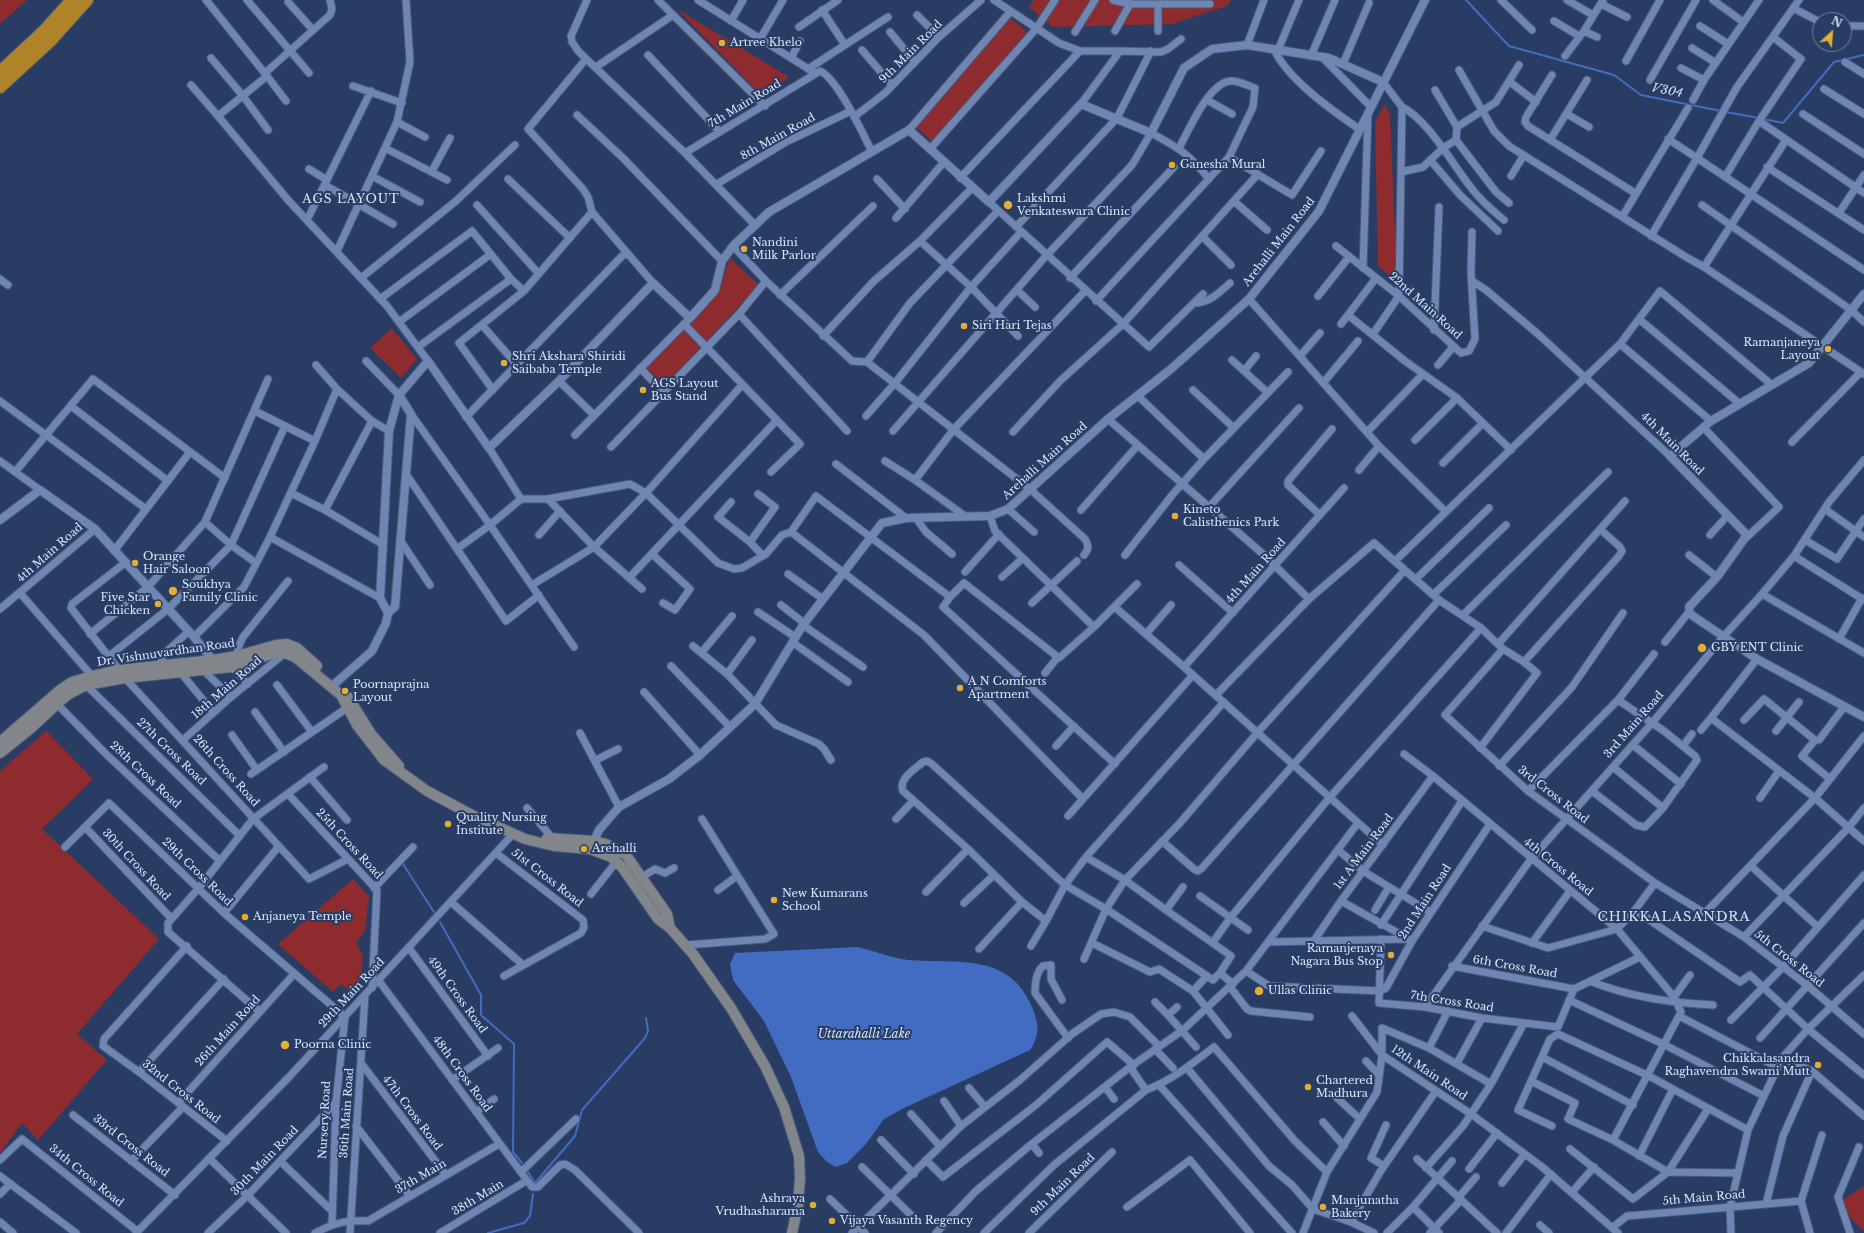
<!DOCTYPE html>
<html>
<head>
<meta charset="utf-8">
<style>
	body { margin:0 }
	#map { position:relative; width:1864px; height:1233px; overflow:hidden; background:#293d64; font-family:"Libre Baskerville",serif }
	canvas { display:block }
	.north { position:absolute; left:1812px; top:12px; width:40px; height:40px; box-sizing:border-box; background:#293d64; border:1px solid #6f80a1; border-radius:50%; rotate:26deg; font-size:11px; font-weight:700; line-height:16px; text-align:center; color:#d7e5fd }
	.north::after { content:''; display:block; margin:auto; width:14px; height:18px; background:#e4ad35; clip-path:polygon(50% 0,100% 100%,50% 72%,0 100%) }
</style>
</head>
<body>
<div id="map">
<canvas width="1864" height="1233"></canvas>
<div class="north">N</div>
</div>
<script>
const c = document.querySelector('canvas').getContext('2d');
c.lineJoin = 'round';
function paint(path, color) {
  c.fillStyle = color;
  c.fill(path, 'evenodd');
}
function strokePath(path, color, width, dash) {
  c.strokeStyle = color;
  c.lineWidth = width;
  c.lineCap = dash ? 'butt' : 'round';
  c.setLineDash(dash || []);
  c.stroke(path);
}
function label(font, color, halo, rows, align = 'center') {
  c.font = font + ' "Libre Baskerville",serif';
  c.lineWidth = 4;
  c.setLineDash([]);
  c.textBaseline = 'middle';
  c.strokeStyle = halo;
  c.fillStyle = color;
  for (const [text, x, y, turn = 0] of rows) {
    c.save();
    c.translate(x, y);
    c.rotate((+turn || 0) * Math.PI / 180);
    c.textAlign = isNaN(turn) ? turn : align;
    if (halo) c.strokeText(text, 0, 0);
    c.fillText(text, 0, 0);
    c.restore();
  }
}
const green = new Path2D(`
	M0 0H27L0 24Z
	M1034 0H1231L1227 6 1172 24 1053 27 1029 7Z
	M677 9 789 77 763 97Z
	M1010 17 1027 32 933 142 916 127Z
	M1385 104 1390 114 1397 278 1389 275 1378 266 1375 122Z
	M730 258 759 285 664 386 646 368 718 292Z
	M392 328 417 359 401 378 370 348Z
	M46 731 93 779 42 829 159 939 77 1034 107 1060 38 1140 22 1123 0 1153V771Z
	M353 879 369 896 365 931 356 942 363 955 361 979 349 991 341 984 333 992 278 944Z
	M1864 1186V1231L1845 1213 1843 1200Z`);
const water = new Path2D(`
	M858 947C874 951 892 958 908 960 958 964 1009 952 1032 1007 1039 1023 1040 1036 1030 1050L904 1108 884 1119 866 1144 847 1163 836 1167 827 1162 818 1152 791 1077 764 1021 733 980 730 964 735 953Z`);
const stream = new Path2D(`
	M1466 0 1509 46 1614 75 1641 95 1721 111
	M1726 112 1759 118
	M1763 119 1783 123 1834 62 1864 55
	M403 864 434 912
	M440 922 481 995V1015L514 1044 513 1152 522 1163
	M528 1172 535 1183 575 1136 582 1110 645 1038 648 1031 646 1018
	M488 1233 524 1223 530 1216 533 1194`);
const minor = new Path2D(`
	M206 0 267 76 218 116 288 200 387 306 428 361
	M247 0 309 73
	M587 0 571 36 572 42 579 52 685 153 755 225
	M658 0 765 106
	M698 0 815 73
	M994 0 1059 43 1080 51
	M1113 0 1130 4H1210
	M1501 0 1532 30
	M1567 0 1593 15
	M1713 0 1743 22
	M1799 0 1737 87 1697 158 1864 270
	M288 2 313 30
	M1601 4 1627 17
	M1793 8 1820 22
	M822 10 845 45
	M917 15 939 37
	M731 21 743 0
	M1554 21 1579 36
	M1700 26 1728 44
	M1844 26H1864
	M799 27 838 0
	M1115 31 1130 4
	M1158 31V5
	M890 32 915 62
	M1075 32 1095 0
	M1597 37 1584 31 1603 0
	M760 39 783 0
	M1247 45 1264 0
	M1692 48 1716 63
	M1274 49C1287 79 1333 111 1359 129
	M862 50 892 85
	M1278 50 1299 0
	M1120 51 1161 52 1168 49 1181 39
	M648 55 720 132
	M1311 56 1335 0
	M1565 56 1584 31
	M1322 57 1371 107
	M211 58 243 96 268 130
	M791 58 800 41
	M586 59 528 129 583 189 588 197 592 212 653 283
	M1626 61 1660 0
	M1845 62 1864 74
	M1343 64 1369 3
	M596 67 673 15
	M1681 68 1704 80
	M808 69 888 17
	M1459 70 1494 131 1509 146 1686 257 1704 267 1864 374
	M265 73 330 15 332 9 330 0
	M1552 75 1526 117 1525 122 1528 126 1635 193
	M267 76 286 101
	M1650 80 1696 0
	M1510 82 1536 102
	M191 85 218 116
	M353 86 402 103
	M1824 89 1864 114
	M1435 90 1457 127
	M1207 100 1232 114
	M1693 100 1704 80 1759 0
	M1402 107C1427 119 1452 163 1469 185 1479 199 1491 209 1504 220
	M1567 114 1589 127
	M1803 114 1864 154
	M577 115 623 158 722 261
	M854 117 885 93 939 37 981 0
	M1759 121 1801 59 1773 37
	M397 122 425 137
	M909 130 1010 12
	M1456 140 1496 192 1509 203
	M1550 140 1587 80
	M385 148 447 180
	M930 149 1036 29 1055 0
	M685 153 820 71C838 79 863 134 872 152
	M1229 157 1292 195 1321 151
	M1431 161 1460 195 1498 231
	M1767 167 1864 230
	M309 169 327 180
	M432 171 450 138
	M1401 172 1423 167 1443 148 1456 140 1457 127 1496 102 1519 65
	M372 176 420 202
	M1511 176 1524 155
	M1725 177 1759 121 1864 193
	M960 178 1080 51H1120L1081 104
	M508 179 570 238
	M877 179 905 209
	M717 184 786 142 851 111
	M325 185 393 224
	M989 202 1149 347 1203 294
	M1235 202 1267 230
	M477 205 539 274
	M1702 205 1851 310 1864 322
	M1839 213 1864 175
	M1622 217 1688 108
	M896 218 944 162
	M307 220 371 91
	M1016 227 1117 118 1151 51
	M1202 236 1231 265
	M1651 236 1697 158 1668 139
	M920 241 971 287 1018 336
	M733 246 766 281 852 361 867 362 1031 490 1085 539C1089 546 1089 549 1084 555
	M1336 246 1399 296 1461 353 1469 351 1475 339 1471 273 1472 232
	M337 251 397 122 410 62 406 0
	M1704 267 1786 140
	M1363 268 1368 114
	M361 278 456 201 515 145
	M1070 278 1174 167
	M1376 278 1348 315 1405 361 1457 398 1511 450
	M0 279 8 285
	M1472 281 1486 290 1538 334 1670 456
	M1017 290 1035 307
	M780 295 873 206
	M1318 296 1349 257
	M380 299 472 231 511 279 524 291
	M1249 299 1379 446 1446 512
	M1096 301 1229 157 1253 107 1255 88C1248 86 1238 80 1231 81 1209 82 1189 130 1179 148
	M1194 303C1209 303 1219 293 1230 283
	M739 314 847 431
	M1639 319 1740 404
	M399 322 491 254
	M684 324 800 444 771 472
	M1341 324 1348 315
	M482 325 517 365
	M1434 330 1439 207
	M1373 334 1399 296 1402 107 1383 82
	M823 336 874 281 920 241 972 188
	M1620 344 1711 421
	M418 347 511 279
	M1300 356 1320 333
	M1232 360 1268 393
	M366 361 399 395
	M867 362 910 303 998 211
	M316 365 337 389
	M1438 365 1453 347
	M640 368 664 393
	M1244 371 1256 356
	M559 381 594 415
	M1323 383 1358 341
	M493 390 459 343 524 291 592 212
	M1193 390 1234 428
	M0 401 146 509
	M71 406 168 481
	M255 411 315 441
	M411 414 490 525 574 647
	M866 416 895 383 971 287 1021 232
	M466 417 626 252
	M1108 419 1264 555 1309 599
	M1703 427 1779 507 1746 538
	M893 431 1046 256 1132 165 1151 133C1179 148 1189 154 1209 179
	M1013 432 1060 381 1123 324 1258 174
	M1367 432 1423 374
	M575 435 687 321
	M1415 440 1457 398
	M1792 442 1861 372
	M611 447 739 314 766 281
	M489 448 521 499H548L630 484 646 493 718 563 734 569 742 568 766 554 782 535 791 532 924 635 1083 799 1193 675
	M1204 459 1288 372
	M0 461 40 490
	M885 461 915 480 965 516
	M1443 463 1483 423
	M836 464 906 518
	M1359 470 1379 446
	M15 472 93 379 225 478
	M406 474 506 621 539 595
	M915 480 954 429 1085 291
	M291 493 325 510 382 544
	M758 494 775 507 750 542 763 556
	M548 499 594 547 642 589
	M731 502 718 517 750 542
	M1209 507 1299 408
	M1008 509 1034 532
	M1825 509 1864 537
	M325 510 372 421
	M1081 510 1138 445
	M1320 515 1288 485V481L1332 429
	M990 516 995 531 1094 627
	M916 518 926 532 952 554
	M205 522 231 545 256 563
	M791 532 816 496 950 597 943 607 1115 764
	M539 535 560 511
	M1710 535 1728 515
	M400 540 430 585
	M1805 540 1837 559 1864 519
	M457 549 490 525 521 499
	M114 551 190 452
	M652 554 690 589 675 610 663 603
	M1125 555 1173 494 1204 459 1138 396
	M1689 555 1717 577
	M1794 556 1864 600
	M1395 561 1620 344 1660 291 1772 385
	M1179 565 1233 613
	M965 572 999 534
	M788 574 823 599
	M1002 577 1023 558
	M629 578 777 420
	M1416 579 1489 508
	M532 585 594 547 646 493 742 385
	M20 593 92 676
	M1762 594 1864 653
	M1433 595 1506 525
	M950 597 964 583 1059 658 1094 627 1113 608 1117 609 1184 667 1383 845
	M380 598 270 537 315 441 337 389 372 421 389 431
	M1032 603 1077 561
	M781 605 804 623
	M1113 608 1137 584
	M0 609 95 529
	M758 612 795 637
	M1463 615 1608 472
	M803 625 863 667
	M90 634 148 587 205 522 268 379
	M1146 634 1171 605
	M194 637 244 587 270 537
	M1839 639 1862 598
	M792 642 848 682
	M1665 642 1689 612
	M1499 643 1625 501
	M693 646 727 674 776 725 819 744 824 749 831 760
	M1503 649 1445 715 1528 791 1655 883 1744 937 1808 986 1864 1034
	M702 652 732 616
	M237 656 238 648 243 637 288 581
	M108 657 168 609 231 545 285 426
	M1757 659 1711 718 1815 798 1864 841
	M1524 662 1619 556 1622 551 1620 547 1601 530
	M230 665 248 684
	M159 666 165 653 189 631
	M671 666 730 727
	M1184 667 1344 488
	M119 670 71 608 72 604 126 562
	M204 671 231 697
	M181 673 213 712
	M1045 673 1057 658
	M727 674 752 640
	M125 678 309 879 348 859
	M86 685 239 835
	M277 685 312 732
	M644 692 700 755
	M1216 695 1309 599 1374 543 1439 600 1481 628 1503 649 1524 662 1537 673 1480 748
	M1618 700 1654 654
	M57 704 106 754 220 861
	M255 712 284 752
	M1744 720 1764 699 1815 740
	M1701 730 1711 718
	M1776 731 1799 702
	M580 733 619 807
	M232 735 257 770
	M183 740 231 697 285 653
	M1633 745 1681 784
	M1056 746 1074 726
	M1683 746 1692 734
	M1404 754 1433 776 1617 929 1674 997 1681 1012 1613 1140
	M596 760 618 749
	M1499 766 1572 687 1623 613
	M1613 767 1663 808
	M251 774 347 708
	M310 777 347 820
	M1830 779 1802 756 1815 740H1819L1844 707
	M1528 791 1618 700 1664 731 1695 756 1697 760 1663 808 1645 827 1636 825 1592 791
	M288 794 377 890 372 988
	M1760 798 1779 771
	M527 808 553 839
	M1068 816 1083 799
	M896 819 913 801
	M85 827 171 918
	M1162 841 1194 869 1198 871 1202 868 1439 600
	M65 847 109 803 224 913 345 1017 336 1102 332 1224
	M1338 850 1363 871 1430 912
	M496 853 583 920 584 927 581 933 504 976
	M1086 857 1125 880 1166 910 1183 887
	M1751 866 1818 927
	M642 877 655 869 665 873 674 868
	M374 888 413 847
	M718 890 737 876
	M926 892 968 849
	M591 894 617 861
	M1200 896 1248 930
	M1341 901 1407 938
	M451 902 523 965
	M964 903 994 875
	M1166 910 1231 956 1220 973
	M1375 910 1389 887
	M1635 910 1740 982 1750 975 1808 1029 1864 1075
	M224 913 279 846
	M1705 913 1815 798 1864 736
	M1046 921 1022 902 968 849 903 791C898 779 915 769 923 762L927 761 932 764 1065 885 1106 909 1084 959
	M1381 925 1462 801
	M1482 926 1548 948 1617 929 1635 910 1655 883
	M1744 937 1849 827 1864 808
	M1381 939 1379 1003 1425 1007 1482 1018 1558 1027 1574 989 1640 957
	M1213 942 1231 917 1330 797 1481 628
	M1268 942 1408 939
	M1313 942 1341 901 1433 776
	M1532 943 1570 891
	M686 945 765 939 774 934 702 819
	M1096 945 1150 972 1159 969 1193 991 1228 1035
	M187 946 104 1039 103 1046 139 1072 227 1141
	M1031 946 1046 921 1065 885 1086 857 1224 702
	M409 948 488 1056
	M979 949 1022 902
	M1452 966 1574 989
	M1246 971 1269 986 1380 991 1386 988 1412 941 1490 824
	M379 981 532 1187H538L560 1165 565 1164 575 1170 639 1233
	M1590 981C1629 997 1671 1003 1713 1005
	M1233 984 1220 973 1213 980 1106 909 1125 880 1179 824 1258 732 1405 570
	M1230 987 1247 1009 1251 1011 1310 1017
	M1193 991 1207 976
	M1674 997 1690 975
	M1062 1000 1051 979V965L1043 966C1036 972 1035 984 1035 993L1068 1038
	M1569 1000 1665 1045 1764 1096
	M1155 1002 1168 1015
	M1177 1007 1168 1015 1196 1047
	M1425 1007 1531 859 1652 723 1723 637 1762 594 1794 556 1829 502 1864 460
	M260 1012 168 932V923L198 889 253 819 324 767
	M1352 1016 1382 1055V1028L1429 1048 1491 1084
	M1679 1016 1777 1067
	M1731 1020 1783 967 1864 875
	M1760 1038 1864 923
	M1429 1048 1448 1011
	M1155 1049 1173 1068
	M1542 1057 1633 1105
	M1782 1058 1812 1071 1864 1116
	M1366 1061 1379 1075
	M361 1063 446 1175
	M1457 1063 1482 1018
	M1187 1068 1269 1166 1292 1185 1313 1209 1351 1222 1374 1233
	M139 1072 224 979
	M452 1080 498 1048
	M1531 1081 1575 1103 1568 1119 1613 1140 1668 1172 1737 1173
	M1159 1085 1292 1233
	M1105 1087 1114 1099
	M969 1088 985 1107
	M1146 1090C1171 1081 1193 1063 1214 1047L1295 1141 1327 1172
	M1336 1097 1360 1119
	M944 1101 961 1126
	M178 1103 294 974
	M476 1112 494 1099
	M911 1114 939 1145
	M73 1115 175 1195
	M1323 1122 1344 1146
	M356 1126 410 1196
	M1552 1126 1518 1110 1550 1039 1558 1034 1649 1076 1748 1130
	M881 1140 914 1174
	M1032 1144 1039 1153
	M1570 1149 1633 1199 1668 1172 1708 1109
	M1639 1156 1673 1089
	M210 1159 286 1233
	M1417 1159 1497 1233
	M0 1160 22 1139 137 1231
	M926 1160 943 1177 1036 1105 1107 1042 1134 1065
	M131 1161 183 1107
	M280 1161 332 1211
	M1384 1166 1371 1158 1386 1125
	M862 1167 917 1221
	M1426 1168 1463 1126 1491 1084 1524 1023
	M1469 1169 1497 1133
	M521 1172 576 1119
	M0 1176 76 1233
	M1502 1183 1525 1154
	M1572 1192 1594 1167
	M0 1194 10 1184
	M1458 1198 1476 1177
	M830 1199 865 1233
	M1766 1204 1783 1136 1812 1071
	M1127 1207 1190 1160 1250 1233
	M1413 1207 1439 1233
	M0 1222 13 1233
	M1351 1222 1380 1172 1436 1091
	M1540 1225 1549 1233
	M1613 1227 1627 1216 1801 1201
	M136 1233 289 1077 513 834
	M208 1233 247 1196 336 1102
	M315 1233C334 1223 346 1220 368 1221L499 1144
	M350 1233 365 995
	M440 1233 526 1181
	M852 1233 961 1126 1020 1080 1072 1034 1101 1014 1114 1012 1130 1017 1159 1046
	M936 1233 976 1191 1028 1147 1130 1067 1183 1030 1246 971 1358 823
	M984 1233 1054 1165 1146 1090 1130 1067
	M1029 1233 1112 1152
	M1303 1233 1327 1172 1377 1092 1382 1055 1471 1114 1541 1166 1618 1233
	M1387 1233 1413 1207 1452 1161
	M1430 1233 1461 1200
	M1506 1233 1551 1174
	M1731 1233 1730 1207 1748 1130 1782 1058 1808 1029 1864 975
	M1810 1233 1801 1201 1822 1135
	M1850 1233 1838 1197 1859 1147`);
const tertiary = new Path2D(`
	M1864 294 1809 363 1711 421 1670 456 1747 535 1717 577 1689 607 1690 614 1757 659 1864 717
	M0 520 40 490 95 529 194 637 216 664
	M388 613 380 598 389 431 399 395 428 361 489 448 559 381 653 283 690 318 715 290 722 261 733 246 769 212 909 130 989 202 1081 104 1151 133 1184 68 1212 49 1247 45 1329 58 1383 82
	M331 687 372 651 386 623 388 613 395 607 411 414 399 395
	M592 845 599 830 619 807 669 779 700 755 755 704 803 625 882 523 906 518 990 516 1008 509 1108 419 1171 369 1249 299 1319 211 1425 0`);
const secondary = new Path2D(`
	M348 697 371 734 399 766
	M0 742 60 690 72 682 92 676 119 670 213 660 237 656 276 645 287 644 297 648 317 666
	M0 753 30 729 57 704 69 694 86 685 125 678 232 667 277 652 285 653 295 657 341 695 357 725 384 760 427 791 470 814 525 839 554 846 590 849 611 857 622 867 658 919 670 928 693 954 731 1008 765 1066 784 1107 799 1156 800 1178 798 1205 792 1233
	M547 838 594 841 606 844 626 855 667 914 670 928`);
const motorway = new Path2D(`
	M0 72 43 32 72 0
	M0 87 51 40 87 0`);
const markers = [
	[722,43,4,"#e4ad35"],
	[1172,165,4,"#e4ad35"],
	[1008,205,5,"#e4ad35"],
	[744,249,4,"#e4ad35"],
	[964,326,4,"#e4ad35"],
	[1828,349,4,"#e4ad35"],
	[504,363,4,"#e4ad35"],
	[643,390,4,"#e4ad35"],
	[1175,516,4,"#e4ad35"],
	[135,563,4,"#e4ad35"],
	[173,591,5,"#e4ad35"],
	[158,604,4,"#e4ad35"],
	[1702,648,5,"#e4ad35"],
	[960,688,4,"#e4ad35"],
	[345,691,4,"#e4ad35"],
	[448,824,4,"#e4ad35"],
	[584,849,4,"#e4ad35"],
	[774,900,4,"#e4ad35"],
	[245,917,4,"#e4ad35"],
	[1391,955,4,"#e4ad35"],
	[1259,991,5,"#e4ad35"],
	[285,1045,5,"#e4ad35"],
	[1818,1065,4,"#e4ad35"],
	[1308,1087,4,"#e4ad35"],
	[813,1205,4,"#e4ad35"],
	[1323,1207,4,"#e4ad35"],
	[832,1221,4,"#e4ad35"]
];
const poiNames = [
	["Artree Khelo",730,43],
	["Ganesha Mural",1180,165],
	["Lakshmi",1017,199],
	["Venkateswara Clinic",1017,212],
	["Nandini",752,243],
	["Milk Parlor",752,256],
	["Siri Hari Tejas",972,326],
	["Ramanjaneya",1820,343,"right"],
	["Layout",1820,356,"right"],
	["Shri Akshara Shiridi",512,357],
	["Saibaba Temple",512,370],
	["AGS Layout",651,384],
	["Bus Stand",651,397],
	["Kineto",1183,510],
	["Calisthenics Park",1183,523],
	["Orange",143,557],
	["Hair Saloon",143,570],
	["Soukhya",182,585],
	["Family Clinic",182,598],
	["Five Star",150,598,"right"],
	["Chicken",150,611,"right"],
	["GBY ENT Clinic",1711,648],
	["A N Comforts",968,682],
	["Apartment",968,695],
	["Poornaprajna",353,685],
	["Layout",353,698],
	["Quality Nursing",456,818],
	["Institute",456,831],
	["Arehalli",592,849],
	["New Kumarans",782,894],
	["School",782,907],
	["Anjaneya Temple",253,917],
	["Ramanjenaya",1383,949,"right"],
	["Nagara Bus Stop",1383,962,"right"],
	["Ullas Clinic",1268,991],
	["Poorna Clinic",294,1045],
	["Chikkalasandra",1810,1059,"right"],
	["Raghavendra Swami Mutt",1810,1072,"right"],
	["Chartered",1316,1081],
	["Madhura",1316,1094],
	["Ashraya",805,1199,"right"],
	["Vrudhasharama",805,1212,"right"],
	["Manjunatha",1331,1201],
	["Bakery",1331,1214],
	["Vijaya Vasanth Regency",840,1221]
];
const streetNames = [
	["9th Main Road",911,52,-45],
	["7th Main Road",745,104,-31],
	["8th Main Road",778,137,-29],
	["Arehalli Main Road",1279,242,-52],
	["22nd Main Road",1425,306,42],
	["4th Main Road",1672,444,45],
	["Arehalli Main Road",1045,461,-42],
	["4th Main Road",50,553,-41],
	["4th Main Road",1256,571,-48],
	["Dr. Vishnuvardhan Road",166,653,-8],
	["18th Main Road",227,688,-41],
	["3rd Main Road",1634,725,-49],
	["27th Cross Road",171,752,44],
	["26th Cross Road",226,771,48],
	["28th Cross Road",145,775,43],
	["3rd Cross Road",1553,795,38],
	["25th Cross Road",349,844,47],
	["1st A Main Road",1364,852,-53],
	["30th Cross Road",136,865,47],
	["4th Cross Road",1558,867,39],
	["29th Cross Road",197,872,44],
	["51st Cross Road",547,878,38],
	["2nd Main Road",1425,902,-57],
	["5th Cross Road",1789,959,38],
	["6th Cross Road",1515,967,10],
	["29th Main Road",352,993,-47],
	["49th Cross Road",457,995,54],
	["7th Cross Road",1452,1002,9],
	["26th Main Road",228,1031,-48],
	["12th Main Road",1429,1073,34],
	["48th Cross Road",462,1074,54],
	["32nd Cross Road",181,1092,38],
	["36th Main Road",347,1113,-86],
	["47th Cross Road",412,1113,53],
	["Nursery Road",325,1120,-87],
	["33rd Cross Road",131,1146,38],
	["30th Main Road",265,1161,-46],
	["34th Cross Road",86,1176,39],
	["37th Main",421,1177,-30],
	["9th Main Road",1063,1185,-44],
	["38th Main",478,1198,-31],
	["5th Main Road",1704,1198,-5]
];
const waterNames = [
	["V304",1667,91,11],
	["Uttarahalli Lake",864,1035]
];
const neighbourhoodNames = [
	["AGS LAYOUT",351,200]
];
const quarterNames = [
	["CHIKKALASANDRA",1674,917]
];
paint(green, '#8e2b2e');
paint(water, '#416cc2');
strokePath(stream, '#416cc2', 2);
strokePath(minor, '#48597a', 9);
strokePath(tertiary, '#48597a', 10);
strokePath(secondary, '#48597a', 12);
strokePath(motorway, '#48597a', 14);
strokePath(minor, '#6f86b2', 7);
strokePath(tertiary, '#6f86b2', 8);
strokePath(secondary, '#828589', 10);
strokePath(motorway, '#af8428', 12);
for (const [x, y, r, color] of markers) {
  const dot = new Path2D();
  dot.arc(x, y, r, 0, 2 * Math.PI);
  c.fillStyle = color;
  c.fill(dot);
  strokePath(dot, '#293d64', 1.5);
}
label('11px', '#d7e5fd', '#293d64', poiNames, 'left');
label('11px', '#d7e5fd', '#293d64', streetNames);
label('italic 12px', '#d3e0f7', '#293d64', waterNames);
c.letterSpacing = '1px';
label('12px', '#d8e2f6', '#293d64', neighbourhoodNames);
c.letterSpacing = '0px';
c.letterSpacing = '1px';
label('13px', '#d8e2f6', '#293d64', quarterNames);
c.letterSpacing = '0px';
</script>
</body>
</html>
